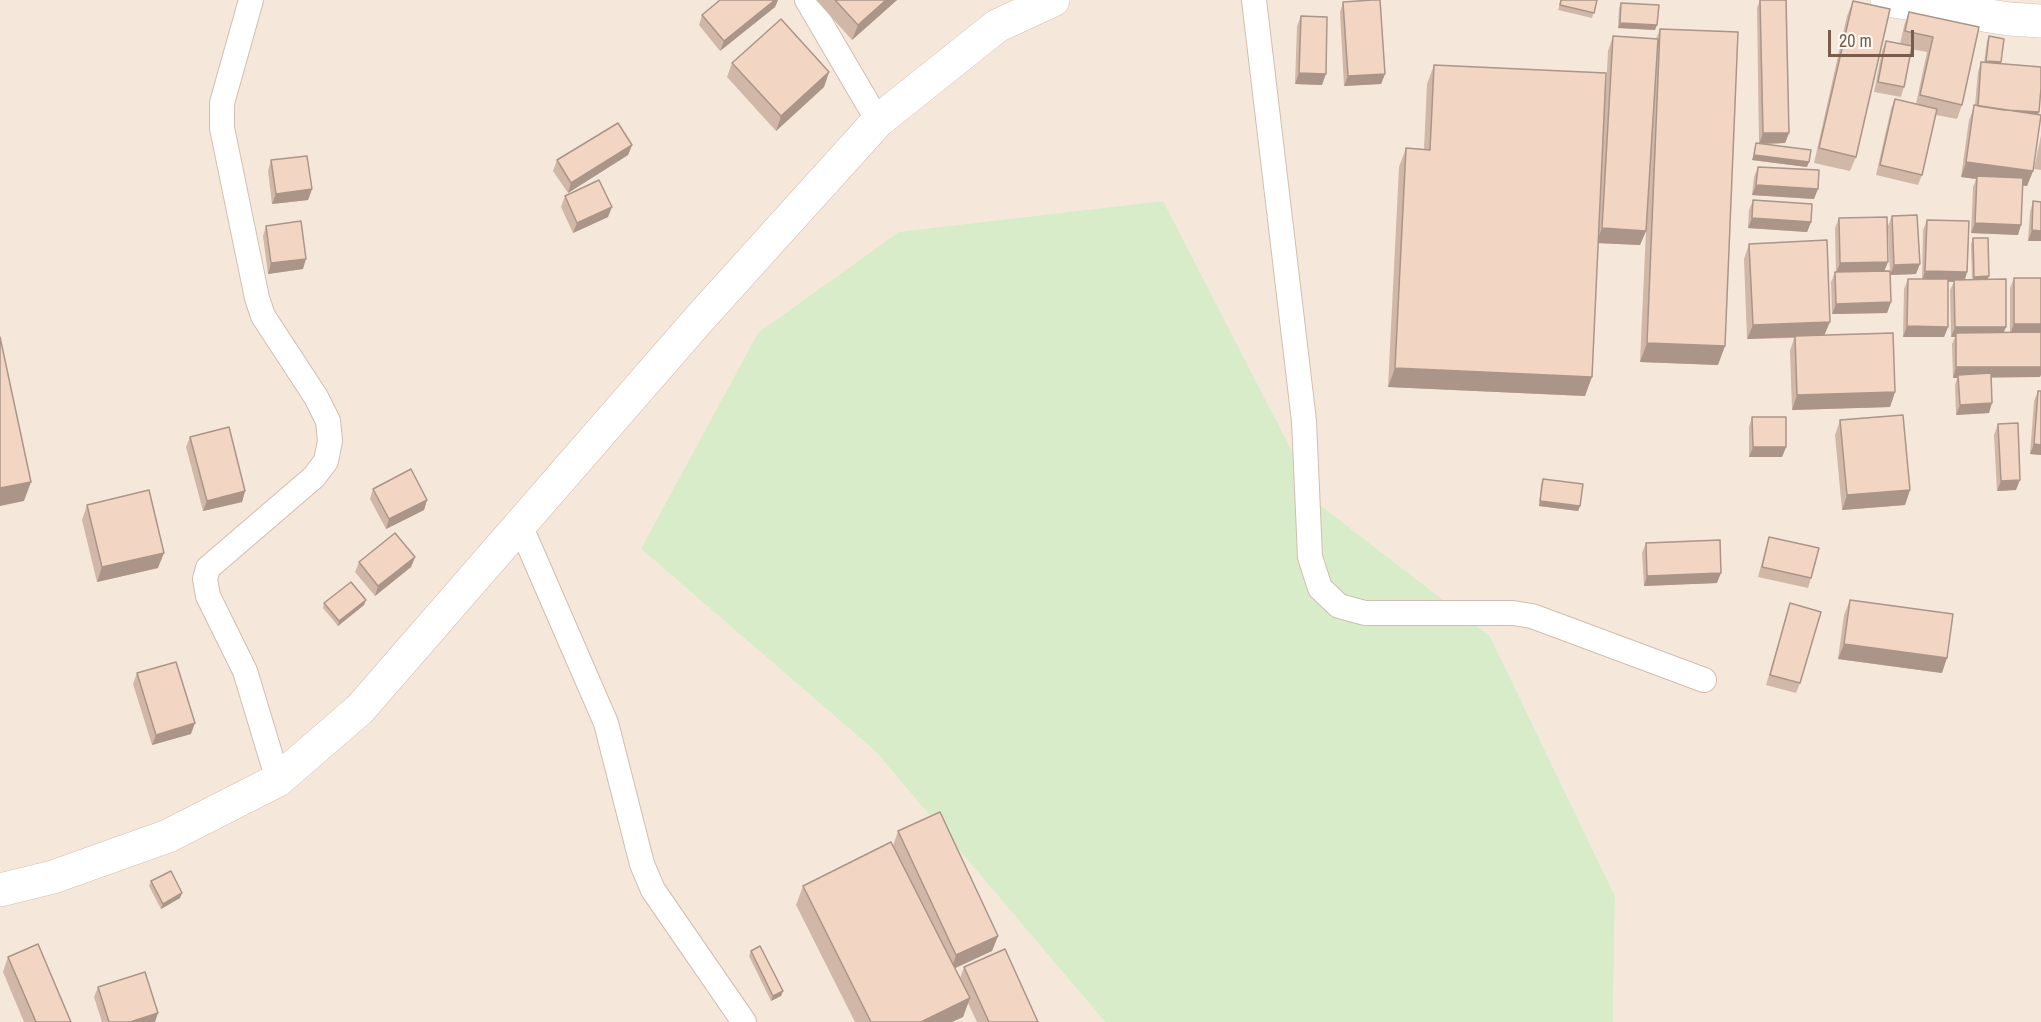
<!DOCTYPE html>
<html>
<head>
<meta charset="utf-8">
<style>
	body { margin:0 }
	#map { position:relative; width:2041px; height:1022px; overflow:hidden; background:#fdf6ec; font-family:"Archivo Narrow",sans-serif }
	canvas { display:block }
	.scale { position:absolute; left:1828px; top:30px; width:86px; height:27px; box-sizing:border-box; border:3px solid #7a5c4d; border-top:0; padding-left:8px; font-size:18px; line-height:21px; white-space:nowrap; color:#7a5c4d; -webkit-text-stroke:4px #fffaf3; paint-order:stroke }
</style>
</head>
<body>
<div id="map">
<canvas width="2041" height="1022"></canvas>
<div class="scale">20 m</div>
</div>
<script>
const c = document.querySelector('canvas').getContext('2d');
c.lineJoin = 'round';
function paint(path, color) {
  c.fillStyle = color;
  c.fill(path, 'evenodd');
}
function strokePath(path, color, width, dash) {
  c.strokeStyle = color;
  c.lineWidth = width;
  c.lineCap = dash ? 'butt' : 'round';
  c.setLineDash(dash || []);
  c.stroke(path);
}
const residential = new Path2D(`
	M0 0H2041V1022H1613L1615 896 1490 636 1319 504 641 549 875 751 1105 1022H0Z`);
const green = new Path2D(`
	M1163 201 1319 504 1490 636 1615 896 1613 1022H1105L875 751 641 549 758 333 899 232Z`);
const minor = new Path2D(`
	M251 0 222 103V128L257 298 263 316 316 397 328 421 330 441 326 461 314 477 208 568 205 579 208 596 245 671 278 780
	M807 0 878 121
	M1254 0 1304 421 1310 557 1320 588 1339 606 1365 613H1513L1532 616 1704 680
	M520 525 606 723 642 864 653 890 744 1022`);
const secondary = new Path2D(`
	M1887 0 2009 19 2041 21
	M0 890 53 877 168 836 278 780 360 709 700 318 878 121 997 26 1053 0`);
const wall = new Path2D(`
	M720 0H778L775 7 720 51 699 25 702 15Z
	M816 0H897L852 40Z
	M1561 0H1597L1592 18 1558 10Z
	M1760 0H1786L1789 133 1785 143 1763 144 1807 167 1752 160 1756 143H1759L1757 8Z
	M1853 1 1856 157 1850 171 1814 163 1847 16Z
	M1343 2 1385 74 1381 84 1344 86 1340 12Z
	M1621 3 1655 30 1618 28 1619 8Z
	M1909 12 1979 27 1962 105 1957 119 1936 115 1922 175 1918 185 1876 175 1891 109 1895 99 1916 104 1927 52 1911 49 1904 87 1901 97 1874 92 1882 51 1886 41 1900 44 1904 26Z
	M1301 16 1322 85 1295 84 1297 26Z
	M1660 29 1718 365 1640 362 1646 231 1640 245 1598 243 1585 396 1388 387 1399 167 1406 148 1424 149 1427 84 1434 65 1606 88 1608 51 1613 36 1656 39Z
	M1989 36 2000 64 2038 115 2033 171 2027 186 2023 185 2018 235 1971 233 1973 187 1976 179 1961 177 1969 120 1975 105 1978 72 1981 62 1984 63 1987 41Z
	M732 63 829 72 824 87 776 131 727 77Z
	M2041 135V170L2034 169Z
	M632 145 628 155 568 193 553 171 557 160Z
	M271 160 312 189 308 200 272 204 268 171Z
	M1758 167 1814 199 1752 195 1754 177Z
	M565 196 608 217 573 233 561 207Z
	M1753 200 1811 222 1807 232 1748 228 1749 210Z
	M2033 201 2041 202V241H2028L2030 212Z
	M1892 216 1916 274 1890 275 1888 226Z
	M1839 218 1885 271 1891 302 1887 313 1832 314 1831 282 1835 272H1836L1835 228Z
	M1927 220 1967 272 1965 280H1972L1971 244 1973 238 1988 279 2004 333H2010V288L2014 278H2041L2040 377H1991L1989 413 1956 415 1955 385 1957 378H1953L1952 344 1955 337H1951L1950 290 1954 282H1948V327L1944 337H1903L1904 289 1908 279H1922L1923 230Z
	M266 226 303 269 268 274 263 236Z
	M1749 244 1825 335 1895 392 1890 407 1792 410 1790 351 1794 338 1747 339 1744 259Z
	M2038 391H2041V455L2030 454 2034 401Z
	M1752 417 1786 447 1782 457H1749V427Z
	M1840 420 1910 490 1905 505 1842 510 1835 435Z
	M1998 424 2016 490 1997 491 1994 435Z
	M190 437 245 491 242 502 203 511 186 447Z
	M1543 479 1580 506 1578 511 1539 506 1541 484Z
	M373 489 427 500 424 510 386 529 370 499Z
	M87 505 158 568 97 582 82 520Z
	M1769 537 1811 578 1808 588 1758 577 1766 547Z
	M1646 543 1717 583 1644 586 1642 553Z
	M415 557 411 567 375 596 355 572 359 562Z
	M1850 600 1942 673 1838 659 1844 615Z
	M324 603 364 605 338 626 323 608Z
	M1790 603 1800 683 1796 693 1766 685Z
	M137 673 191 734 152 745 133 684Z
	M898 831 998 936 992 951 955 968 960 978 964 967 1038 1022H977L968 1003 963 1017 952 1022H855L796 905 803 886 893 846Z
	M151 881 180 898 161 909 149 886Z
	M751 951 783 991 781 996 771 1001 749 956Z
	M8 957 71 1022H24L3 972Z
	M98 987 155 1022H102L94 997Z`);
const shadedWall = new Path2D(`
	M775 0H778L775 7 720 51 724 41Z
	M886 0H897L852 40 858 25Z
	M1620 23 1657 25 1655 30 1618 28Z
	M1986 61 2001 62 1999 68 1984 66Z
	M829 72 824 87 776 131 781 116Z
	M1299 73 1326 74 1322 85 1295 84Z
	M1385 74 1381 84 1344 86 1348 76Z
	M1977 108 2039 112 2035 122Z
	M1763 133H1789L1785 143 1759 144Z
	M632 145 628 155 568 193 571 183Z
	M1754 155 1809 162 1807 167 1752 160Z
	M1966 162 2033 171 2027 186 1977 179V176L1976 179 1961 177Z
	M1756 185 1818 189 1814 199 1752 195Z
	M312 189 308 200 272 204 276 194Z
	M612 207 608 217 573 233 577 223Z
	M1752 218 1811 222 1807 232 1748 228Z
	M1975 223 2021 225 2018 235 1971 233Z
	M1602 228 1646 231 1640 245 1596 243Z
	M2032 230 2041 231V241H2028Z
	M306 259 303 269 268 274 271 263Z
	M1888 262 1884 272 1836 273 1840 263Z
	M1920 264 1916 274 1890 275 1894 265Z
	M1925 271 1967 272 1964 282 1922 281Z
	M1989 276 1987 281 1972 282 1974 277Z
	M1891 302 1887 313 1832 314 1836 304Z
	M1830 322 1824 336 1747 339 1753 325Z
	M2014 324H2041V334H2010Z
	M1907 326 1948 327 1944 337H1903Z
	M1955 327H2006L2002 337 1956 333 1955 337H1951Z
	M1647 343 1725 346 1718 365 1640 362Z
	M1956 367H2041V375L2040 377 1959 378 1958 375 1957 378H1953Z
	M1395 368 1592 377 1585 396 1388 387Z
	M1895 392 1890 407 1792 410 1797 395Z
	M1992 403 1989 413 1956 415 1960 405Z
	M2034 444 2041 445V455L2030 454Z
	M1753 447H1786L1782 457H1749Z
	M2020 480 2016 490 1997 491 2001 481Z
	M31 482 24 501 0 506V488Z
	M1910 490 1905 505 1842 510 1847 495Z
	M245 491 242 502 203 511 207 501Z
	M427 500 424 510 386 529 389 519Z
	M1540 501 1580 506 1578 511 1539 506Z
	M164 553 158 568 97 582 102 567Z
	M415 557 411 567 375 596 378 586Z
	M1721 573 1717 583 1644 586 1647 576Z
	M366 600 364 605 338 626 339 621Z
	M1844 644 1947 658 1942 673 1838 659Z
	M195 723 191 734 152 745 156 735Z
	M182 893 180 898 161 909 163 904Z
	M998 936 992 951 951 970 956 955Z
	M783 991 781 996 771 1001 773 996Z
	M970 998 963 1017 952 1022H921Z
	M158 1013 155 1022H130Z`);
const building = new Path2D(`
	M720 0H775L724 41 702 15Z
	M835 0H886L858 25Z
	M1372 0H1380L1385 74 1348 76 1343 2Z
	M1561 0H1597L1594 13 1560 5Z
	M1760 0H1786L1789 133H1763Z
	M1853 1 1890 9 1856 157 1819 148Z
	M1621 3 1659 5 1657 25 1620 23Z
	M1909 12 1979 27 1962 105 1920 95 1933 37 1905 31Z
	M1301 16 1327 17 1326 74 1299 73Z
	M781 19 829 72 781 116 732 63Z
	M1660 29 1738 32 1725 346 1647 343Z
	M1613 36 1658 39 1646 231 1602 228Z
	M1989 36 2004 39 2001 62 1986 61Z
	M1886 41 1912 46 1904 87 1878 82Z
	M1981 62 2041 67V88L2039 112 2004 110 1978 106Z
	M1434 65 1606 73 1592 377 1395 368 1406 148 1430 150Z
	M1895 99 1937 109 1922 175 1880 165Z
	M1974 105 2041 115 2033 171 1966 162Z
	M618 123 632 145 571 183 557 160Z
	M1756 143 1811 150 1809 162 1754 155Z
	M307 156 312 189 276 194 271 160Z
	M1758 167 1819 170 1818 189 1756 185Z
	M1977 176 2023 178 2021 225 1975 223Z
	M599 180 612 207 577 223 565 196Z
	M1753 200 1812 204 1811 222 1752 218Z
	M2033 201 2041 202V231L2032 230Z
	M1917 215 1920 264 1894 265 1892 216Z
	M1887 217 1888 262 1840 263 1839 218Z
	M1927 220 1969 221 1967 272 1925 271Z
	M301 221 306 259 271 263 266 226Z
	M1973 238H1988L1989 276 1974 277Z
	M1827 240 1830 322 1753 325 1749 244Z
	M1890 271 1891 302 1836 304 1835 272Z
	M2014 278H2041V324H2014Z
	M1908 279H1948V327L1907 326Z
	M2006 279V327H1955L1954 280Z
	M2041 332V367H1956V333Z
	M1893 333 1895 392 1797 395 1795 336Z
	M0 337 31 482 0 488Z
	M1991 373 1992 403 1960 405 1958 375Z
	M2038 391H2041V445L2034 444Z
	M1903 415 1910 490 1847 495 1840 420Z
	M1752 417H1786V447H1753Z
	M2018 423 2020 480 2001 481 1998 424Z
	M229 427 245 491 207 501 190 437Z
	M411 469 427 500 389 519 373 489Z
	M1543 479 1583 484 1580 506 1540 501Z
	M149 490 164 553 102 567 87 505Z
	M395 533 415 557 378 586 359 562Z
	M1769 537 1819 548 1811 578 1762 567Z
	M1720 540 1721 573 1647 576 1646 543Z
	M351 582 366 600 339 621 324 603Z
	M1850 600 1953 614 1947 658 1844 644Z
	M1790 603 1821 612 1800 683 1770 675Z
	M176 662 195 723 156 735 137 673Z
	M940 812 998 936 956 955 898 831Z
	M891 842 970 998 921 1022H871L803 886Z
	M171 871 182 893 163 904 151 881Z
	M38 944 71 1022H36L8 957Z
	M760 946 783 991 773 996 751 951Z
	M1005 949 1038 1022H989L964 967Z
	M145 972 158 1013 130 1022H109L98 987Z`);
paint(residential, '#f5e8da');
paint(green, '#d8ecc9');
strokePath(minor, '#d1beb0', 26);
strokePath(secondary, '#d6c0b0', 34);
strokePath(minor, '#fff', 24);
strokePath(secondary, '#fff', 33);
paint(wall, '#d1b7a8');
paint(shadedWall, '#aa9588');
paint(building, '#f3d5c3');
strokePath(building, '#aa9588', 1.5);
</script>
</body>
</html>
